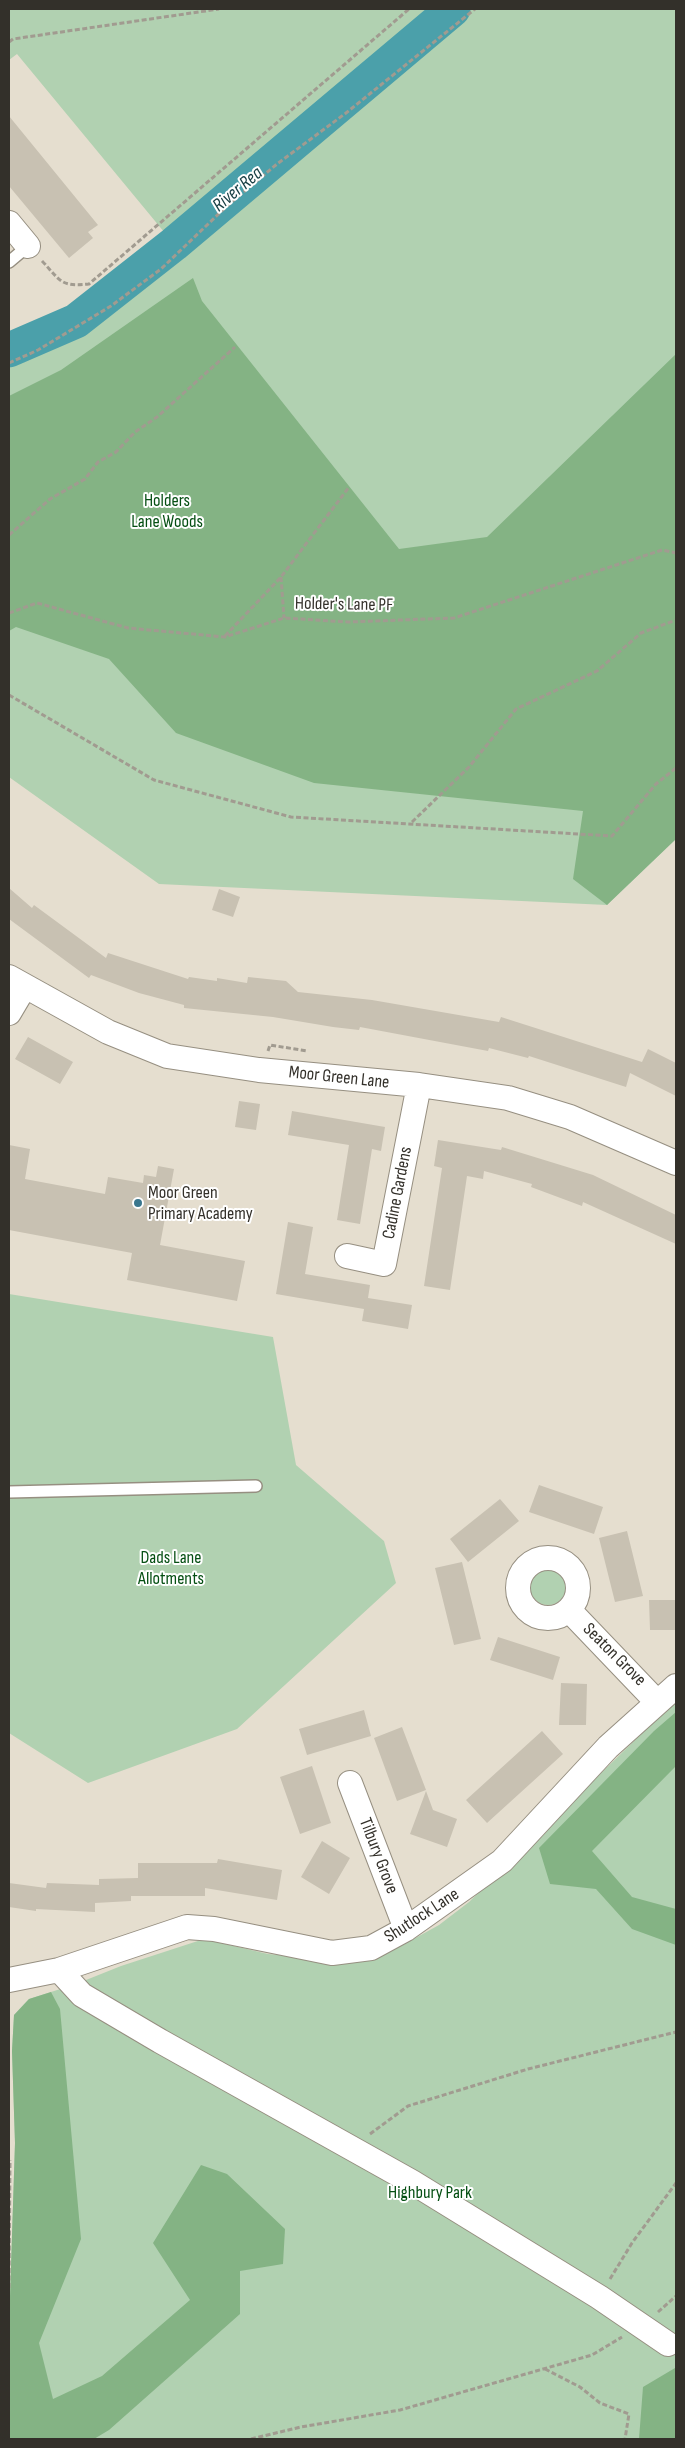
<!DOCTYPE html>
<html>
<head>
<meta charset="utf-8">
<style>
	body { margin:0 }
	#map { position:relative; width:685px; height:2448px; overflow:hidden; background:#e5decf; font-family:"Sofia Sans Condensed",sans-serif }
	canvas { display:block }
	.frame { position:absolute; inset:0; border:10px solid #33302a; pointer-events:none }
</style>
</head>
<body>
<div id="map">
<canvas width="685" height="2448"></canvas>
<div class="frame"></div>
</div>
<script>
const c = document.querySelector('canvas').getContext('2d');
c.lineJoin = 'round';
function paint(path, color) {
  c.fillStyle = color;
  c.fill(path, 'evenodd');
}
function strokePath(path, color, width, dash) {
  c.strokeStyle = color;
  c.lineWidth = width;
  c.lineCap = dash ? 'butt' : 'round';
  c.setLineDash(dash || []);
  c.stroke(path);
}
function label(font, color, halo, rows, align = 'center') {
  c.font = font + ' "Sofia Sans Condensed",sans-serif';
  c.lineWidth = 4;
  c.setLineDash([]);
  c.textBaseline = 'middle';
  c.strokeStyle = halo;
  c.fillStyle = color;
  for (const [text, x, y, turn = 0] of rows) {
    c.save();
    c.translate(x, y);
    c.rotate((+turn || 0) * Math.PI / 180);
    c.textAlign = isNaN(turn) ? turn : align;
    if (halo) c.strokeText(text, 0, 0);
    c.fillText(text, 0, 0);
    c.restore();
  }
}
const green = new Path2D(`
	M9 9H676V839L607 905 159 884 9 777V350L76 321 174 244 17 54 9 60Z
	M9 1294 273 1337 296 1465 384 1541 396 1583 237 1729 88 1783 9 1733Z
	M530 1587a18 18 0 1 1 36 0a18 18 0 1 1-36 0Z
	M676 1700V2439H9V2328L15 2143 12 2051 14 2015 29 1999 76 1984 121 1966 204 1939 268 1954 343 1961 401 1946 439 1925 469 1902Z`);
const forest = new Path2D(`
	M193 278 202 301 399 549 487 537 676 354V839L607 905 573 879 583 811 314 783 176 733 109 659 16 627 9 631V396L61 370Z
	M676 1712V1766L592 1851 632 1897 676 1909V1945L632 1929 596 1889 550 1884 539 1848 654 1731Z
	M51 1992 60 2009 81 2239 39 2343 53 2399 102 2376 190 2300 153 2243 201 2165 227 2174 285 2229 283 2264 240 2271V2314L109 2430 94 2439H9V2328L15 2143 12 2051 14 2015 29 1999Z
	M675 2368 676 2439H639L643 2387Z`);
const river = new Path2D(`
	M9 350 76 321 174 244 453 9`);
const building = new Path2D(`
	M9 116 98 225 88 232 93 238 69 258 9 186Z
	M9 888 32 908 34 905 106 958 108 953 188 979 189 977 217 981V978L247 983 248 977 286 981 298 992 372 1000 499 1022 501 1017 642 1062 648 1049 676 1063V1096L630 1073 626 1087 529 1056 528 1058 489 1048 488 1051 360 1027 359 1030 333 1027 273 1017 184 1008V1005L139 993 91 975 89 978 9 919Z
	M219 889 240 897 233 917 212 910Z
	M28 1037 73 1062 60 1084 15 1059Z
	M239 1101 260 1104 256 1130 235 1127Z
	M292 1111 385 1127 381 1151 372 1149 360 1224 337 1220 349 1145 288 1135Z
	M438 1140 501 1150 502 1147 593 1175 676 1215V1244L583 1202 582 1206 531 1187 532 1184 484 1171 483 1179 467 1176 450 1290 424 1286 442 1168 434 1166Z
	M9 1145 30 1149 25 1179 105 1194 108 1177 143 1183 144 1175 156 1177 158 1166 174 1169 160 1245 245 1261 237 1301 127 1280 132 1253 9 1230Z
	M288 1222 313 1227 305 1274 370 1285 368 1298 412 1305 408 1329 362 1321 364 1309 276 1294Z
	M539 1485 603 1507 594 1534 529 1512Z
	M500 1499 519 1521 468 1562 450 1539Z
	M627 1531 643 1596 615 1602 599 1538Z
	M462 1562 481 1639 454 1645 435 1568Z
	M649 1600H676V1630H650Z
	M498 1637 560 1657 553 1680 490 1660Z
	M561 1683 587 1684 586 1725H559Z
	M364 1710 371 1736 307 1755 299 1729Z
	M402 1727 426 1790 397 1801 374 1738Z
	M542 1731 563 1754 487 1823 466 1800Z
	M312 1766 331 1823 300 1834 280 1777Z
	M426 1791 433 1810 457 1819 447 1847 410 1834Z
	M322 1841 350 1858 329 1894 301 1877Z
	M218 1859 282 1870 277 1900 205 1888V1896H131V1901L95 1903V1912L36 1909V1911L9 1907V1883L46 1888 47 1883 99 1885V1879L138 1878V1863H217Z`);
const path = new Path2D(`
	M9 42 13 39 219 9
	M42 261C61 281 60 287 89 284L409 9
	M9 363 38 350 111 306 161 269 228 205 277 164 346 113 475 9
	M9 535 50 499 85 479 98 462 116 452 135 432 157 417 235 347
	M281 577 284 618
	M9 613 37 603 128 628 225 637 284 618 348 622 454 618 662 550 676 553
	M225 636 281 577 349 487
	M9 695 154 780 291 817 612 836 656 784 676 768
	M412 822 469 767 516 709 597 671 641 633 676 620
	M268 1051 270 1045 307 1051
	M370 2134 408 2106 528 2069 676 2032
	M610 2279 632 2243 676 2183
	M9 2288 10 2160
	M658 2312 676 2296
	M545 2369 580 2387 600 2403 629 2414 625 2439
	M251 2439 301 2427 400 2410 592 2355 622 2337`);
const lane = new Path2D(`
	M9 262 28 246
	M9 1492 256 1486`);
const street = new Path2D(`
	M9 223 28 246
	M9 977 108 1032 167 1056 259 1070 419 1085 508 1098 570 1117 676 1163
	M9 1013 25 986
	M347 1256 384 1264 419 1085
	M518 1588a30 30 0 1 1 60 0a30 30 0 1 1-60 0Z
	M569 1610 657 1702
	M350 1783 406 1929
	M59 1970 82 1995 160 2041 412 2182 599 2297 668 2344
	M9 1980 59 1970 187 1927 214 1929 332 1953 371 1948 406 1929 502 1861 608 1747 676 1686`);
const markers = [
	[138,1203,5,"#3a778e"]
];
const parkNames = [
	["Holders",167,501],
	["Lane Woods",167,522],
	["Dads Lane",171,1558],
	["Allotments",171,1579],
	["Highbury Park",430,2193]
];
const streetNames = [
	["Holder's Lane PF",344,605,1],
	["Moor Green Lane",339,1078,6],
	["Cadine Gardens",398,1193,-79],
	["Seaton Grove",614,1655,45],
	["Tilbury Grove",378,1856,69],
	["Shutlock Lane",422,1916,-33]
];
const poiNames = [
	["Moor Green",148,1193],
	["Primary Academy",148,1214]
];
const waterNames = [
	["River Rea",238,190,-40]
];
paint(green, '#b1d1b1');
paint(forest, '#84b384');
strokePath(river, '#4ba0aa', 35);
paint(building, '#c8c1b2');
strokePath(lane, '#968f81', 14);
strokePath(street, '#968f81', 26);
strokePath(path, '#a19b90', 3, [5, 2.5]);
strokePath(lane, '#fff', 11);
strokePath(street, '#fff', 24);
for (const [x, y, r, color] of markers) {
  const dot = new Path2D();
  dot.arc(x, y, r, 0, 2 * Math.PI);
  c.fillStyle = color;
  c.fill(dot);
  strokePath(dot, '#fff', 2);
}
label('18px', '#054f13', '#fff', parkNames);
label('18px', '#33302a', '#fff', streetNames);
label('18px', '#33302a', '#fff', poiNames, 'left');
label('italic 19px', '#163e43', '#fff', waterNames);
</script>
</body>
</html>
